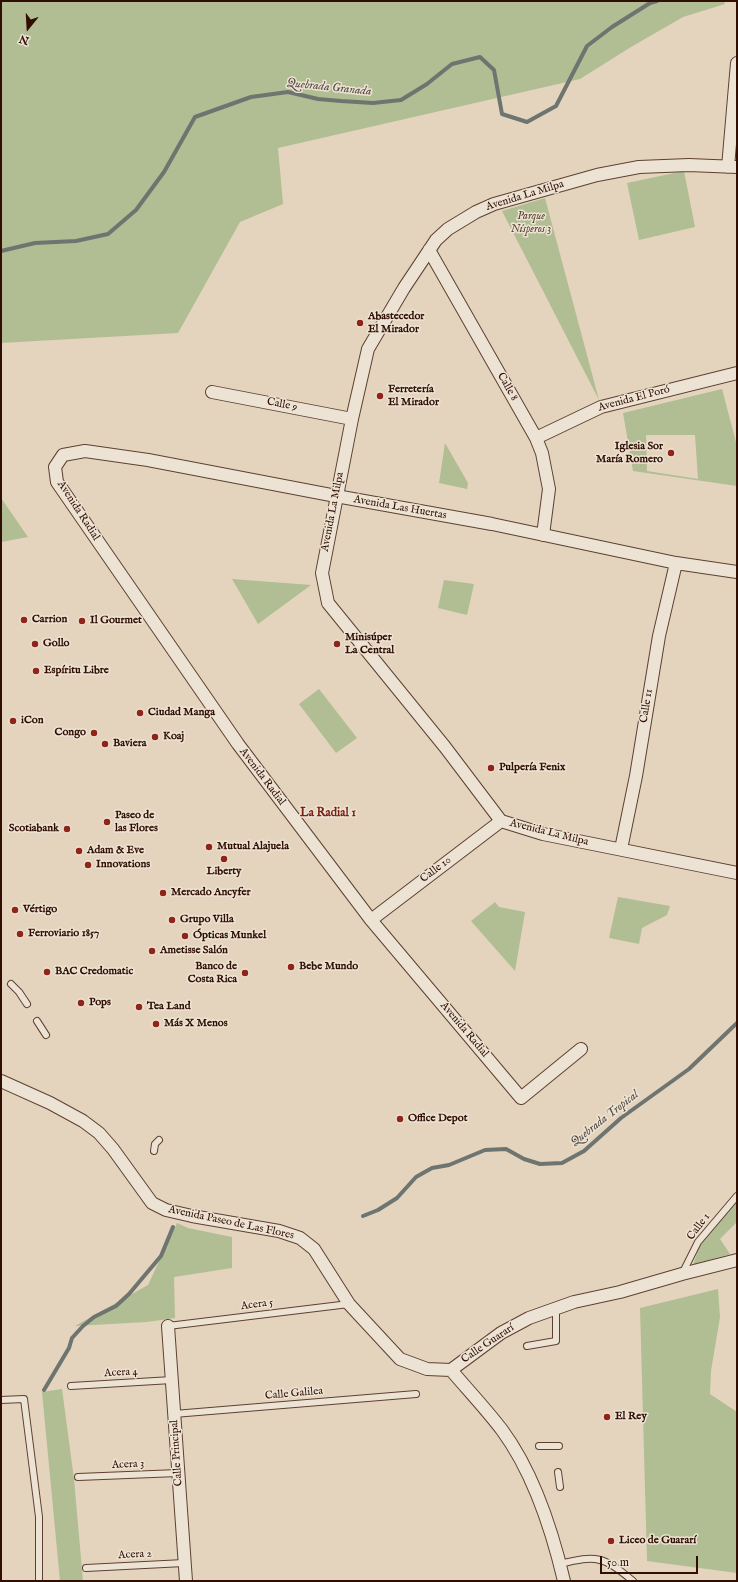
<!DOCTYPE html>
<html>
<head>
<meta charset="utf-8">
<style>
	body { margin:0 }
	#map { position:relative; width:738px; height:1582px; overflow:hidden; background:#e4d4bd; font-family:"IM FELL English",serif }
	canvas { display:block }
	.frame { position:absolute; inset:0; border:2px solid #300f02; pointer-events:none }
	.north { position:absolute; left:8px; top:8px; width:40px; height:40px; -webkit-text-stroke:3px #ede3d4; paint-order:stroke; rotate:198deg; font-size:11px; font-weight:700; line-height:16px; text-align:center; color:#300f02 }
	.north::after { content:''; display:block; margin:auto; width:14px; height:18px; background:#300f02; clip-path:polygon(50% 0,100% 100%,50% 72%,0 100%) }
	.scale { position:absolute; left:600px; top:1556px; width:98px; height:18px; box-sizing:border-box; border:2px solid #300f02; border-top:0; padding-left:5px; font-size:12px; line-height:14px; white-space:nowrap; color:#300f02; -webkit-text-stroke:3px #ede3d4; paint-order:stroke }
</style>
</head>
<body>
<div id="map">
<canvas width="738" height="1582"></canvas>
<div class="frame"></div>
<div class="north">N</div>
<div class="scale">50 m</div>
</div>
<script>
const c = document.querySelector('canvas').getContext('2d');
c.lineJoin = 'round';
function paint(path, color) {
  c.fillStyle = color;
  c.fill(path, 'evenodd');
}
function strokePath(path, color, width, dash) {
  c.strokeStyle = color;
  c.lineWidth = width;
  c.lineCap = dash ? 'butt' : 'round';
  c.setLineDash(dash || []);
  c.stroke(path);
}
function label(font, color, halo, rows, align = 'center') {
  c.font = font + ' "IM FELL English",serif';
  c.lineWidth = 3;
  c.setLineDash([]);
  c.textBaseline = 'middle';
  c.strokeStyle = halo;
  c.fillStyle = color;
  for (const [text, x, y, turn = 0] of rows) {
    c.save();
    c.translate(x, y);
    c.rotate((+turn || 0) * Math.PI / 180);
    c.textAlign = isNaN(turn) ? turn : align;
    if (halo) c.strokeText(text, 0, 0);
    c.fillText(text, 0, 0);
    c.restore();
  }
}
const green = new Path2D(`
	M1 1H724L725 4 683 17 631 47 580 79 278 148 283 204 240 222 178 333 1 343Z
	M684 171 695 227 639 240 627 183Z
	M545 198 599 400 502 211Z
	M722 389 737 446V486L633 471 623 413ZM646 435H695L698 479 647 471Z
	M445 443 468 483 467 489 439 483Z
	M1 498 28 537 1 542Z
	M232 579 311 585 258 624Z
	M444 580 474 584 467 615 438 608Z
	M319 689 357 738 336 753 299 704Z
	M618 897 670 906 667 915 642 928 639 944 609 938Z
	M495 902 499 907 525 912 515 971 471 921Z
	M737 1201V1222L720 1239 730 1254 693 1265 700 1244Z
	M177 1223 188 1228 232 1237V1268L174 1277 175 1318 147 1322 75 1326 148 1285Z
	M718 1289 720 1317 711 1371 710 1394 737 1412V1573L647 1561 640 1308Z
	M62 1389 74 1479 83 1581H60L42 1392Z`);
const stream = new Path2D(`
	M1 251 35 243 76 241 108 234 136 210 164 172 195 117 251 97 288 92 318 99 341 101 373 103 401 100 427 84 452 64 480 57 494 70 502 114 527 122 556 106 587 46 612 27 650 3 657 1
	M363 1216 378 1210 397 1198 416 1177 432 1168 449 1165 485 1150 506 1149 524 1159 540 1164 562 1163 584 1151 621 1118 689 1069 737 1023
	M44 1390 69 1348 72 1338 83 1326 94 1317 116 1306 129 1294 161 1256 173 1227`);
const lane = new Path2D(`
	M11 984 19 992 27 1004
	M37 1021 46 1035
	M154 1151 155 1144 159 1140
	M682 1274 698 1242 737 1196
	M168 1326 349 1304
	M527 1346 556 1341V1309
	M71 1386 172 1380
	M1 1400 24 1399 39 1517V1581
	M174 1414 416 1394
	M539 1446H559
	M558 1472 560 1487
	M78 1477 178 1473
	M560 1564C597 1555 603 1556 633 1581
	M86 1568 184 1563`);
const street = new Path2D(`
	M728 167 737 63
	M737 167 689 165 639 167 597 175 494 204 476 212 448 229 436 240 404 288 368 349 352 419 322 573 328 603 445 747 501 821 543 834 737 873
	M429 250 536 438 542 453 549 489 543 535
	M212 392 352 419
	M536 438 601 407 737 373
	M621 849 636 776 659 636 676 563
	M371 920 501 821
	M581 1049 521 1098 371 920 238 744 57 482 55 467 63 455 85 451 148 460 336 496 492 524 676 563 737 572
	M1 1081 50 1103 83 1121 99 1133 113 1149 152 1203 166 1210 192 1216 279 1231 300 1238 314 1249 349 1304 400 1359 427 1369 451 1370
	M168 1326 186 1581
	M451 1370 501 1333 529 1318 574 1302 620 1292 682 1274 737 1260
	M451 1370C468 1390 486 1409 502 1430 533 1472 552 1530 564 1581`);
const markers = [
	[360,323,4,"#8f2418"],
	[380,396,4,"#8f2418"],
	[671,453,4,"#8f2418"],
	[24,620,4,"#8f2418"],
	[82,621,4,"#8f2418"],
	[35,644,4,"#8f2418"],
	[337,644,4,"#8f2418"],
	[36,671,4,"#8f2418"],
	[140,713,4,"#8f2418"],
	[13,721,4,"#8f2418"],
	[94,733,4,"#8f2418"],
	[155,737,4,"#8f2418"],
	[105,744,4,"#8f2418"],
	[491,768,4,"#8f2418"],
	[107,822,4,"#8f2418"],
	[67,829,4,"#8f2418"],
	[209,847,4,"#8f2418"],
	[79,851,4,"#8f2418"],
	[224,859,4,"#8f2418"],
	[88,865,4,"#8f2418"],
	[163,893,4,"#8f2418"],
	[15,910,4,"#8f2418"],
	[172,920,4,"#8f2418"],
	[20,934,4,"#8f2418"],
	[185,936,4,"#8f2418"],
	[152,951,4,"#8f2418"],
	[291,967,4,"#8f2418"],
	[47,972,4,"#8f2418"],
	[245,973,4,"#8f2418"],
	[81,1003,4,"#8f2418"],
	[139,1007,4,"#8f2418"],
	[156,1024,4,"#8f2418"],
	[400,1119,4,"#8f2418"],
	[607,1417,4,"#8f2418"],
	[611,1541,4,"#8f2418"]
];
const streetNames = [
	["Avenida La Milpa",525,196,-17],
	["Calle 8",507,387,60],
	["Avenida El Poró",634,399,-15],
	["Calle 9",282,405,11],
	["Avenida Las Huertas",400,508,10],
	["Avenida Radial",78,511,57],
	["Avenida La Milpa",333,512,-79],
	["Calle 11",647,706,-81],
	["Avenida Radial",262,777,53],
	["Avenida La Milpa",549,833,14],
	["Calle 10",436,870,-37],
	["Avenida Radial",464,1030,50],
	["Avenida Paseo de Las Flores",231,1223,12],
	["Calle 1",699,1227,-53],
	["Acera 5",257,1305,-7],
	["Calle Guararí",488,1344,-34],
	["Acera 4",121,1373,-3],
	["Calle Galilea",294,1394,-5],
	["Calle Principal",177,1453,-94],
	["Acera 3",128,1465,-3],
	["Acera 2",135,1555,-3]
];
const parkNames = [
	["Parque",531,217],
	["Nísperos 3",531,230]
];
const poiNames = [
	["Abastecedor",368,317],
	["El Mirador",368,330],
	["Ferretería",388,390],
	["El Mirador",388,403],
	["Iglesia Sor",663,447,"right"],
	["María Romero",663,460,"right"],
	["Carrion",32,620],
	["Il Gourmet",90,621],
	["Minisúper",345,638],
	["La Central",345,651],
	["Gollo",43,644],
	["Espíritu Libre",44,671],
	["Ciudad Manga",148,713],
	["iCon",21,721],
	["Congo",86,733,"right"],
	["Koaj",163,737],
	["Baviera",113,744],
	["Pulpería Fenix",499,768],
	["Paseo de",115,816],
	["las Flores",115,829],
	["Scotiabank",59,829,"right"],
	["Mutual Alajuela",217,847],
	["Adam & Eve",87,851],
	["Innovations",96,865],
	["Liberty",224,872,"center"],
	["Mercado Ancyfer",171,893],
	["Vértigo",23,910],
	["Grupo Villa",180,920],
	["Ferroviario 1857",28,934],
	["Ópticas Munkel",193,936],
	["Ametisse Salón",160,951],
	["Banco de",237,967,"right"],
	["Costa Rica",237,980,"right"],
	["Bebe Mundo",299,967],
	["BAC Credomatic",55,972],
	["Pops",89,1003],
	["Tea Land",147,1007],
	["Más X Menos",164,1024],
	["Office Depot",408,1119],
	["El Rey",615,1417],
	["Liceo de Guararí",619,1541]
];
const waterNames = [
	["Quebrada Granada",329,88,6],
	["Quebrada Tropical",605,1119,-38]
];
const neighbourhoodNames = [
	["La Radial 1",328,814]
];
paint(green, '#b1bd93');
strokePath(stream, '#6e746f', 4);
strokePath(lane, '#5d4031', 8);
strokePath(street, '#5d4031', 14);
strokePath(lane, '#ede3d4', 6);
strokePath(street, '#ede3d4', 12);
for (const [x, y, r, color] of markers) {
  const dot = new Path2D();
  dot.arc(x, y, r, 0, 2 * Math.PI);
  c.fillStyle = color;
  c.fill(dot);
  strokePath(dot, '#ede3d4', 1.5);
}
label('11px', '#300f02', '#ede3d4', streetNames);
label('italic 11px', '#57432e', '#ede3d4', parkNames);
label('bold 11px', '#300f02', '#ede3d4', poiNames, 'left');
label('italic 12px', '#544a41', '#ede3d4', waterNames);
label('bold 12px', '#7a1f14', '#ede3d4', neighbourhoodNames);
</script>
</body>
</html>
